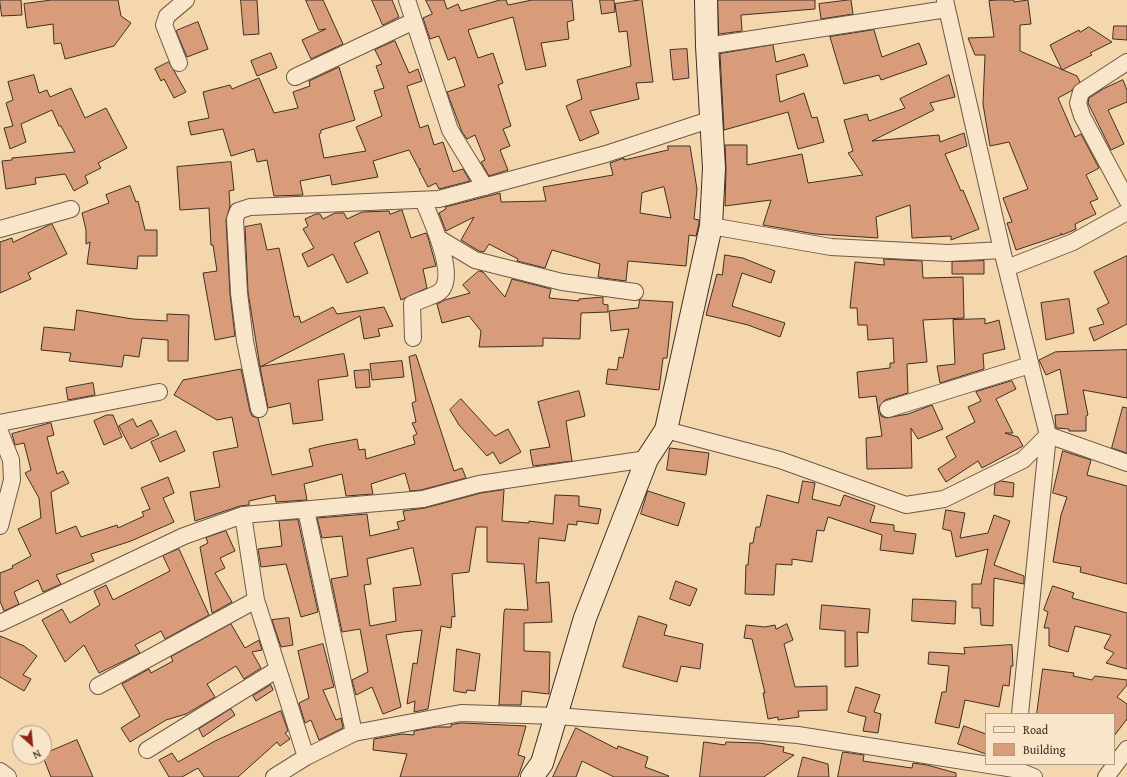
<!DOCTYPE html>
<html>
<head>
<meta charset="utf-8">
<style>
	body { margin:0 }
	#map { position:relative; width:1127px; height:777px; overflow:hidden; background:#f5d7ad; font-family:"Gentium Book Plus",serif }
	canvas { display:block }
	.legend { position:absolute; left:985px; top:713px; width:130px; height:52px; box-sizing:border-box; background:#f8e5ca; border:1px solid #ae9c88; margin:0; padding:5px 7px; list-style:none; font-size:12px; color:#3f2f24 }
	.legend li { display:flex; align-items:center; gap:8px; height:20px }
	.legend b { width:20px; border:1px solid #ae9c88 }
	.north { position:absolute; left:12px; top:725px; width:40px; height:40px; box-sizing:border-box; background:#f8e5ca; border:1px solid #ae9c88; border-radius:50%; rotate:153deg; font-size:11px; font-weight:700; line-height:16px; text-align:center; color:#3f2f24 }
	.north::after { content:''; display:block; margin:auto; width:14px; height:18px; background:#8f2418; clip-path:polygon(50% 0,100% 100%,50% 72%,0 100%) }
</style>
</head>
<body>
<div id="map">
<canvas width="1127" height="777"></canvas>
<ul class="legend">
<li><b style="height:5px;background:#f8e5ca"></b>Road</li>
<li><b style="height:11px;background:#d99c7a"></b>Building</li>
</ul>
<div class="north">N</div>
</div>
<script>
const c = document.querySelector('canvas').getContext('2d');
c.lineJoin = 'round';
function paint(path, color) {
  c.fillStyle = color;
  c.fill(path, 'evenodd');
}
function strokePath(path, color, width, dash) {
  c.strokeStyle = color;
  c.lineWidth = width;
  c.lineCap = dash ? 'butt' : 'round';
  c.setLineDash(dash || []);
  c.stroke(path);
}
const building = new Path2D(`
	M0 0H21L22 15 2 16Z
	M52 0H118L121 16 131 23 114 46 65 59 61 43 54 44 53 24 27 28 24 4Z
	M241 0H257L259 34 244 35Z
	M306 0H323L343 44 311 59 302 40 326 29 319 30Z
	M372 0H392L399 17 383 25Z
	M426 0H444L447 9 458 4 461 11 500 0H506L508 5 532 0H572L574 20 567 22 569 39 541 43 546 66 526 70 513 17 468 30 478 58 493 53 503 83 498 85 511 126 503 129 510 146 500 150 508 170 489 176 481 162 485 160 475 135 467 139 462 132 447 92 465 86 455 57 448 60 439 36 430 39 423 18 432 14Z
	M600 0H614L615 12 602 14Z
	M642 0 653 82 636 83 639 99 590 111 599 133 580 141 566 106 582 99 577 80 631 66 627 31 619 32 615 4Z
	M718 0H815V9L741 15 742 31 719 34Z
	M851 0 853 14 821 19 819 4Z
	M998 0H1014V2L1028 0 1031 24 1020 25V51L1077 76 1080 82 1071 91 1058 98 1075 137 1081 134 1099 168 1086 175 1098 199 1090 202 1096 214 1075 224 1076 229 1074 230 1062 235 1061 233V235L1016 250 1007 223 1012 222 1003 198 1028 189 1009 142 990 146 983 104 985 55H975L968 38 994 37 989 1Z
	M198 22 208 49 187 57 176 31Z
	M1114 26H1127V40L1113 39Z
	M1089 27 1112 42 1090 53 1092 55 1062 70 1050 45 1079 30 1080 32Z
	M874 30 882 57 919 43 927 64 881 80 879 75 844 84 830 37Z
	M395 41 409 73 418 69 422 81 407 86 420 128 428 125 434 145 443 142 453 172 463 169 470 181 439 189 436 183 428 187 419 170 421 169H419L409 150 373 161 378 177 332 185 330 175 300 181 303 195 274 196 267 160 257 162 254 149 231 156 223 129 191 135 188 122 209 118 203 92 230 85 232 89 259 78 274 113 298 108 293 92 310 86 309 81 339 67 355 120 321 130V133L319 134 324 158 366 151 356 127 382 116 374 91 384 88 376 66 382 64 375 50Z
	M773 45 776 62 804 54 808 66 776 75 780 102 804 93 812 118 817 117 824 142 798 149 788 112 724 130 720 54Z
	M687 49 689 78 673 80 670 50Z
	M271 53 277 68 257 76 251 61Z
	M169 62 186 92 174 98 164 79 161 81 155 69Z
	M34 75 39 93 47 90 50 97 71 88 85 118 106 108 127 148 98 163 101 168 85 176 88 183 74 191 65 174 35 178 36 184 6 189 2 161 12 160V158L75 152 61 126H59L52 110 21 124 26 142 10 149 4 128 13 126 6 103 13 100 8 82Z
	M949 75 955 97 930 103 934 110 872 141 939 135 940 142 964 133 967 146 945 154 961 191 963 190 979 229 951 240V236L912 238 910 205 876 217 878 238 815 234 763 225 771 200 725 206 726 169 725 145H747V165L802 154 808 183 863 175 848 153 853 151 844 120 867 114 869 121 905 108 900 99Z
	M1123 80 1127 90V102L1108 110 1124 144 1111 150 1088 103 1089 98 1103 89Z
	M668 146H690L697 189 694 219 699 220V224L696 236 689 235 686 266 628 261 626 281 603 278 598 277 600 264 552 250 545 268 517 261 518 259 489 244 484 252 479 251 461 240 474 217 446 231 439 213 446 209 445 207 500 193 501 202 546 201 543 187 613 175 610 163 624 158V160L668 150ZM664 187 671 218 640 213 642 193Z
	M231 162 234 190 229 191 230 206 226 220 230 294 235 336 215 340 203 273 217 271 213 245H211L209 208 180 210 177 167Z
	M130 186 136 202 138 201 145 230H157V256H138L137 269 87 264 90 242 86 244V230L82 213 109 203 106 195Z
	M402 210 411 238 426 233 428 237 436 266 423 269 427 288 401 300 379 231 354 243 368 273 347 283 333 254 308 267 302 254 314 248 303 229 308 226 305 219 316 214H320L323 219 335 213H344L347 219 362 212 389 211 390 214Z
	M52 224 67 254 28 273 31 279 0 293V242L12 238 13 242Z
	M261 224 267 250 279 248 294 317 299 316 301 323 333 307 337 314 384 307 393 326 378 329 380 336 364 339 360 316 260 367 248 292 245 227Z
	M725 255 743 258 775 271 771 283 742 273 732 306 785 323 780 337 748 325 706 315 717 274 722 275Z
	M1127 256V324L1094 341 1089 328 1104 324 1097 309 1109 303 1094 272Z
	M884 259 922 261 923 278 963 277 964 318 923 320 927 362 907 364 908 393 885 400 879 407 881 416 886 418 908 414 932 405 943 429 918 439 911 428 912 468 867 469 866 438 882 436 876 396 859 398 857 372 890 368V363H894L893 338 868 340 867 325H858L857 308H850L855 262 884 265Z
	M984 261V274H952V262Z
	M479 271 483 272 505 297 512 279 551 289 549 298 579 301V299L603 297V304L608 305V312L581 313 580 339 543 338V346L479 347 481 331 469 316 442 323 437 304 445 300 470 293 463 285Z
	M1069 299 1074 333 1046 340 1041 303Z
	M640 300 673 302 667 358H663L659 390 606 384 608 369 617 370 619 357 623 358 629 329 611 331 609 311 638 308Z
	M77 310 133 319 167 321V314L189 315 188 361H168V340L142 338 139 357 124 355 122 367 69 361 71 353 41 350 44 327 74 330Z
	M985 319V324L999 320 1005 349 983 354 984 369 940 383 937 366 955 364 953 320Z
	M1127 350V398L1083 390 1088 415 1086 416V431H1069V429L1056 428 1055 415 1068 414 1060 369 1046 375 1039 360 1055 352Z
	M344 354 348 376 318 380 323 420 293 424 290 403 268 408 260 367Z
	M416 355 454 471 462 468 466 478 421 490 410 491 405 473 371 484 373 494 346 496 342 474 304 484 307 500 276 502 275 495 249 501V505L240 506 195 521 190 492 220 487 213 452 238 447 232 417 217 420 174 395 183 380 241 369 250 411 252 416 258 418 272 475 313 466 309 449 325 445 357 439 359 450 365 449 366 459 415 444 413 436 417 434 412 423 416 422 412 403 416 401 409 357Z
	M402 361 404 377 372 380 370 364Z
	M369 370 370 387 356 388 354 371Z
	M1012 381 1016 389 996 399 1013 433H1005L1018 437 1023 446 982 468 978 461 946 482 938 469 956 457 946 437 975 422 968 407 981 401 976 392Z
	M93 383 95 395 68 400 66 388Z
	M579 391 585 416 566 421 572 461 533 466 530 450 550 447 538 402Z
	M461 399 495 436 508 429 521 452 500 464 493 452 487 456 459 425 450 410Z
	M1123 407 1127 408V453L1112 448Z
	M107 415H113L122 437 104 445 94 421Z
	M133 419 137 427 151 420 159 435 131 449 119 426Z
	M51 423 54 435 47 437 57 474 63 471 69 483 51 492 56 534 76 526 81 537 117 525 118 528 144 516 142 512 150 509 141 488 168 477 174 493 163 498 174 522 131 541 91 554 94 561 56 575 61 584 43 592 38 580 14 592 19 604 4 611 0 601V573L13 568 12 566 31 556 18 529 41 518 39 498 25 473 31 470 24 443 15 445 12 434Z
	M176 431 185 451 160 462 151 442Z
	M670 448 709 453 706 475 667 470Z
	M1063 451 1091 460 1087 475 1127 486V584L1080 572 1081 567 1053 562 1061 515 1067 497 1053 493Z
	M803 481 815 483 812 499 840 506 844 495 875 506 870 522 894 525V531L916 534 913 554 880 550 882 535 828 517 824 531 817 530 812 562 792 559V565L776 564 774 595 745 594 746 565H748L750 543H753L756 527H760L767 495 798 503Z
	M1001 481 1014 483 1013 497 994 495 995 484Z
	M504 490 502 521 529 523V521L553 524 555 495 579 496V506L601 509 598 524 577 521V525L568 524 565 541 539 538 536 583 549 582 552 622 524 623V651L550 652 549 694 522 691 521 705H499L504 612 505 609 528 610 524 564 487 562V527H476L469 572 452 574 455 617 452 616 451 628 441 626 428 709 414 712 415 701 407 704 413 663 417 664 422 630 403 632 386 635 401 707 383 714 372 687 356 695 352 680 368 672 360 629 342 632 331 579 348 576 342 536 322 538 317 518 367 514 370 536 399 529 397 522 405 520 403 511 425 508 481 493ZM413 548 421 585 393 588 396 621 370 626 364 585 371 584 367 559Z
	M648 491 685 503 678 526 641 514Z
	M946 510 965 513 960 538 988 533 994 515 1010 521 994 565 1024 576V584L994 578 993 626 981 625 980 608H972V584H981L988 549 956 557 951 531 943 529Z
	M298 520 318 612 301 617 286 564 261 567 258 549 282 546 279 521Z
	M226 531 235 551 220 558 225 568 215 573 232 602 212 613 200 547 208 543 206 538Z
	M179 549 209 615 165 639 161 631 135 645 140 653 99 673 84 645 65 662 42 620 62 609 70 623 100 605 94 591 106 585 113 600 170 571 163 556Z
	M676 581 697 589 690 606 670 599Z
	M1053 586 1074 593 1072 598 1127 613V669L1106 663 1114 653 1104 648 1111 635 1075 626 1068 652 1049 646V628H1044L1048 612 1044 610Z
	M913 599 956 601 955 624 912 621Z
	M822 605 870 609 868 633 857 632 858 666 845 667V631L820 629Z
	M639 616 667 625 664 635 703 644 700 669 681 666 677 682 623 667Z
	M289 618 293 645 281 647 272 620Z
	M231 624 245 648 259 640 262 650 252 652 261 668 244 679 236 666 207 684 215 697 186 714 166 720 130 742 121 728 140 716 122 684 149 669 151 673 173 661 171 657Z
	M787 624 793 640 784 644 795 687 827 686V710L798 711 799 717 778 720V717L768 719 763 693H765L752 639 744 638 746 625 765 627 775 625 776 629Z
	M0 636 24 646 37 656 23 675 31 679 24 691 0 677Z
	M323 644 334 687 323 690 336 720 341 718 343 728 319 740 311 720 305 723 299 703 309 698 298 651Z
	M1012 645 1013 666H1011L1009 686 1003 685 999 707 965 700 959 728 935 723 942 692H946L949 666 928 664 929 652 965 654 964 648Z
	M457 649 480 654 475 691 467 690 466 693 454 691Z
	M1043 669 1074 673 1073 676 1092 680 1095 676 1127 680V685L1117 697 1127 704V719L1114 736V714H1037Z
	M271 685 273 690 256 701 253 696Z
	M856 687 880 695 874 712 881 714 878 733 863 731 866 717 848 712Z
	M231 709 235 715 203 737 199 729Z
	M281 711 288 731 285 733 290 739 280 746 277 742 238 777H204L198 768 182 777H169L159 760 172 753 178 762 215 741Z
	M462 723 526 726 518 755 525 757 518 777H400L407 754 373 750 374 739 402 734 414 735V731L436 727H451V725Z
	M964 726 986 734V754L958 744Z
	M576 728 617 749 618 746 648 757 645 767 669 776 668 777H614L582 761 576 777H553Z
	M77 740 93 777H51L43 757 44 754Z
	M704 742 725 745 726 742 759 743 784 747 783 752 794 755 764 777H700Z
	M843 752 864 755 863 761 912 768 913 763 927 765 956 773V777H838Z
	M803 757 828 764 829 777H798Z`);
const street = new Path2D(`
	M407 0 450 130 485 187
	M945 0 1002 250 1048 435 1020 714
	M707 46 947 9
	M1127 62 1081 92 1078 103 1082 116 1127 200
	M179 63 164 25 167 16 186 0
	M295 77 414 21
	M711 226 831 247 948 253 1002 250
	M0 229 71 209
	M440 239 475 260 562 282 635 292
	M1007 268 1073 242 1127 212
	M413 338 412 304C420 300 431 297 438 293 460 280 430 217 423 200
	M259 409 245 341 239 293 235 219 238 211 250 207 439 199 606 154 712 119
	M888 409 1030 365
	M0 423 159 392
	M666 430 780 460 906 505 944 499 1023 460 1048 435 1127 463
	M0 432 11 460 12 480 0 526
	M306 510 354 733
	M243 515 256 600 306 757
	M0 623 184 536 243 515 423 499 479 484 647 459
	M98 686 256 600
	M147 750 278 669
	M0 771 8 777
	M274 777 306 757 354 733 461 713 557 716 798 735 1014 769 1034 777
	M1106 777 1127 749`);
const secondary = new Path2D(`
	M532 777 542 763 585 618 647 459 666 430 711 226 714 168 707 46 706 0`);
paint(building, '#d99c7a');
strokePath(building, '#3f2f24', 1);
strokePath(street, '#6c5946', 18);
strokePath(secondary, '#3f2f24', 24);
strokePath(street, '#f8e5ca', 16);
strokePath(secondary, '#f8e5ca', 22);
</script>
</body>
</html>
